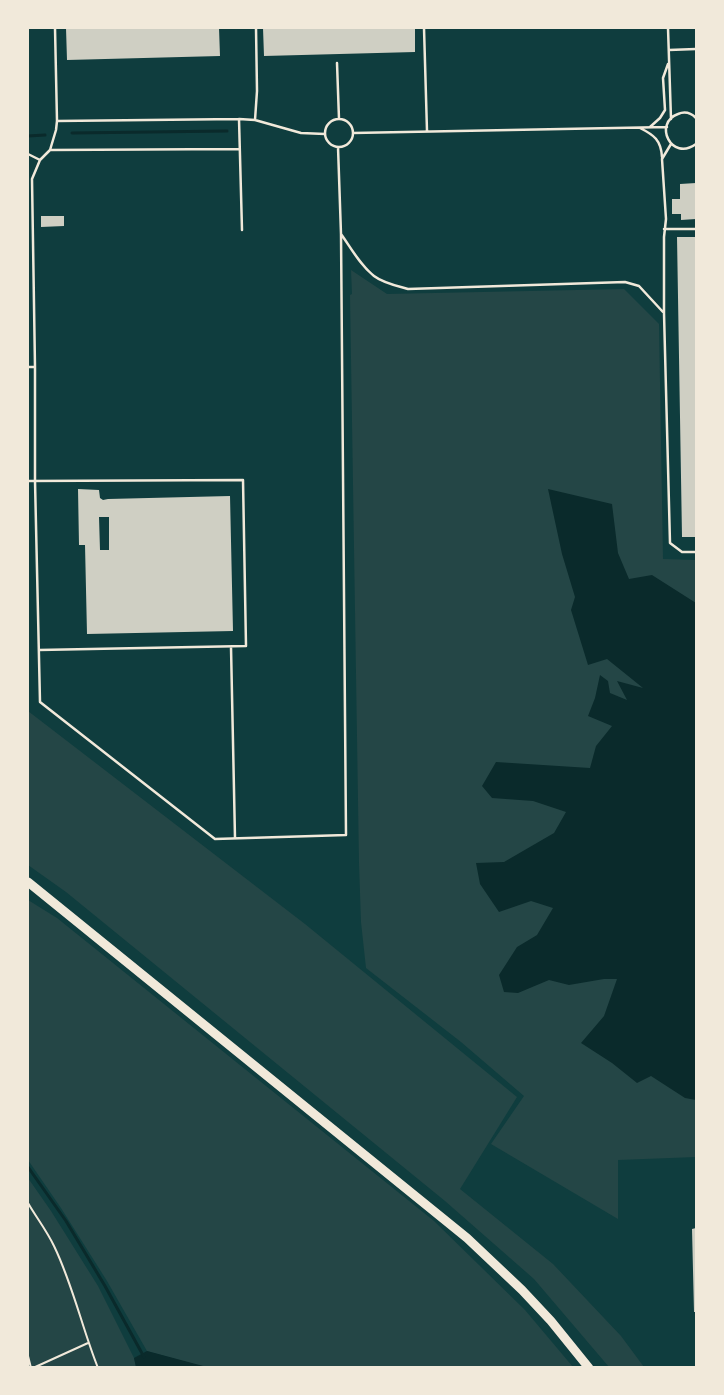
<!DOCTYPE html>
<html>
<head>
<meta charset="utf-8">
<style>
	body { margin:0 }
	#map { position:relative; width:724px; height:1395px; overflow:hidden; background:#0f3d3e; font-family:Ubuntu,sans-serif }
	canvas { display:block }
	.frame { position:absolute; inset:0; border:29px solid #f1e9da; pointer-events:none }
</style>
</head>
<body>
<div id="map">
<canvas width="724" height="1395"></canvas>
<div class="frame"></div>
</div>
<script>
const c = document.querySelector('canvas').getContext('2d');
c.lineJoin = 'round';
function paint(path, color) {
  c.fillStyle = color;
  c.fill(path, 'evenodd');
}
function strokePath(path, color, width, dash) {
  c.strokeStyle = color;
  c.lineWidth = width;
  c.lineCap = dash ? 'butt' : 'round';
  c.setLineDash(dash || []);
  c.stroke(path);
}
const green = new Path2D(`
	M351 270 387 294 624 289 659 324 663 559 696 560V1157L618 1160V1219L491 1144 524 1096 461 1042 366 968 361 922 359 863 350 295 352 294Z
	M28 711 305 924 517 1097 460 1189 553 1264 621 1336 644 1367H609L534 1279 445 1201 66 892 28 865Z
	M28 900 57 918 434 1221 525 1310 573 1367 207 1368 147 1351 107 1281 61 1208 28 1160Z
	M28 1178 51 1211 98 1286 134 1358 136 1367H28Z`);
const water = new Path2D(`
	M548 489 612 504 618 553 629 579 652 575 696 603V1100L685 1098 651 1076 637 1083 612 1063 581 1043 604 1016 617 979H604L569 985 549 980 518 993 504 992 499 975 517 947 537 935 553 908 531 901 499 912 480 884 476 863 504 862 554 833 566 812 533 801 492 798 482 786 496 762 590 768 596 746 612 726 588 716 595 698 600 675 608 681 610 693 627 700 617 681 643 688 607 659 588 665 571 610 575 597 562 554Z
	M147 1351 207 1367H136L134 1358Z`);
const stream = new Path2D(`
	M72 133 227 131
	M28 136 45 135
	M28 1167 66 1221 105 1286 144 1357`);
const building = new Path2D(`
	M66 28H219L220 56 67 60Z
	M263 28H415V52L264 56Z
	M696 183V219L681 220V214H672V199H680V184Z
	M41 216H64V226L41 227Z
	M677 237H696V537H682Z
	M78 489 99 490 100 498 103 500 108 499 230 496 233 631 87 634 85 545H79ZM99 517H109V550H100Z
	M696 1228V1312H694L692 1229Z`);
const path = new Path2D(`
	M28 1203C36 1217 47 1231 54 1246 73 1285 82 1328 98 1368
	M28 1356 31 1368
	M33 1368 88 1343`);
const service = new Path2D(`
	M424 28 427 131
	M668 28 671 119
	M669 50 696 49
	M337 63 339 119
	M696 118C691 113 685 111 678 114 653 123 671 162 696 144
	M239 119 242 230
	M325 133a14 14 0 1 1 28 0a14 14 0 1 1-28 0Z
	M255 120 257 91 256 28
	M57 121 239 119 255 120 301 133 325 134
	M650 127 660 118 665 110 663 78 668 64
	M640 128C654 135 661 140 662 157
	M353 133 667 127
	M671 144 662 159 666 219 664 237V313L670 543 682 552H696
	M239 149 50 150 40 160 32 179 35 367V481L40 702 215 839 346 835 341 234 338 147
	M50 150 56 130 57 121 55 28
	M28 154 40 160
	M664 229H696
	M341 234C351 248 360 265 374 276 383 283 397 286 408 289L625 282 639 286 663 312
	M28 367H35
	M28 481 243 480 246 646 39 650
	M231 647 235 838`);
const primary = new Path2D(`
	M28 882 467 1238 522 1290 551 1321 589 1368`);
paint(green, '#244646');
paint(water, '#0a2a2b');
strokePath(stream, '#0a2a2b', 3);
paint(building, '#cfcfc3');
strokePath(path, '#f1e9da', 2);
strokePath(service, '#f1e9da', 2.5);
strokePath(primary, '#f1e9da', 9);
</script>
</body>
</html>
